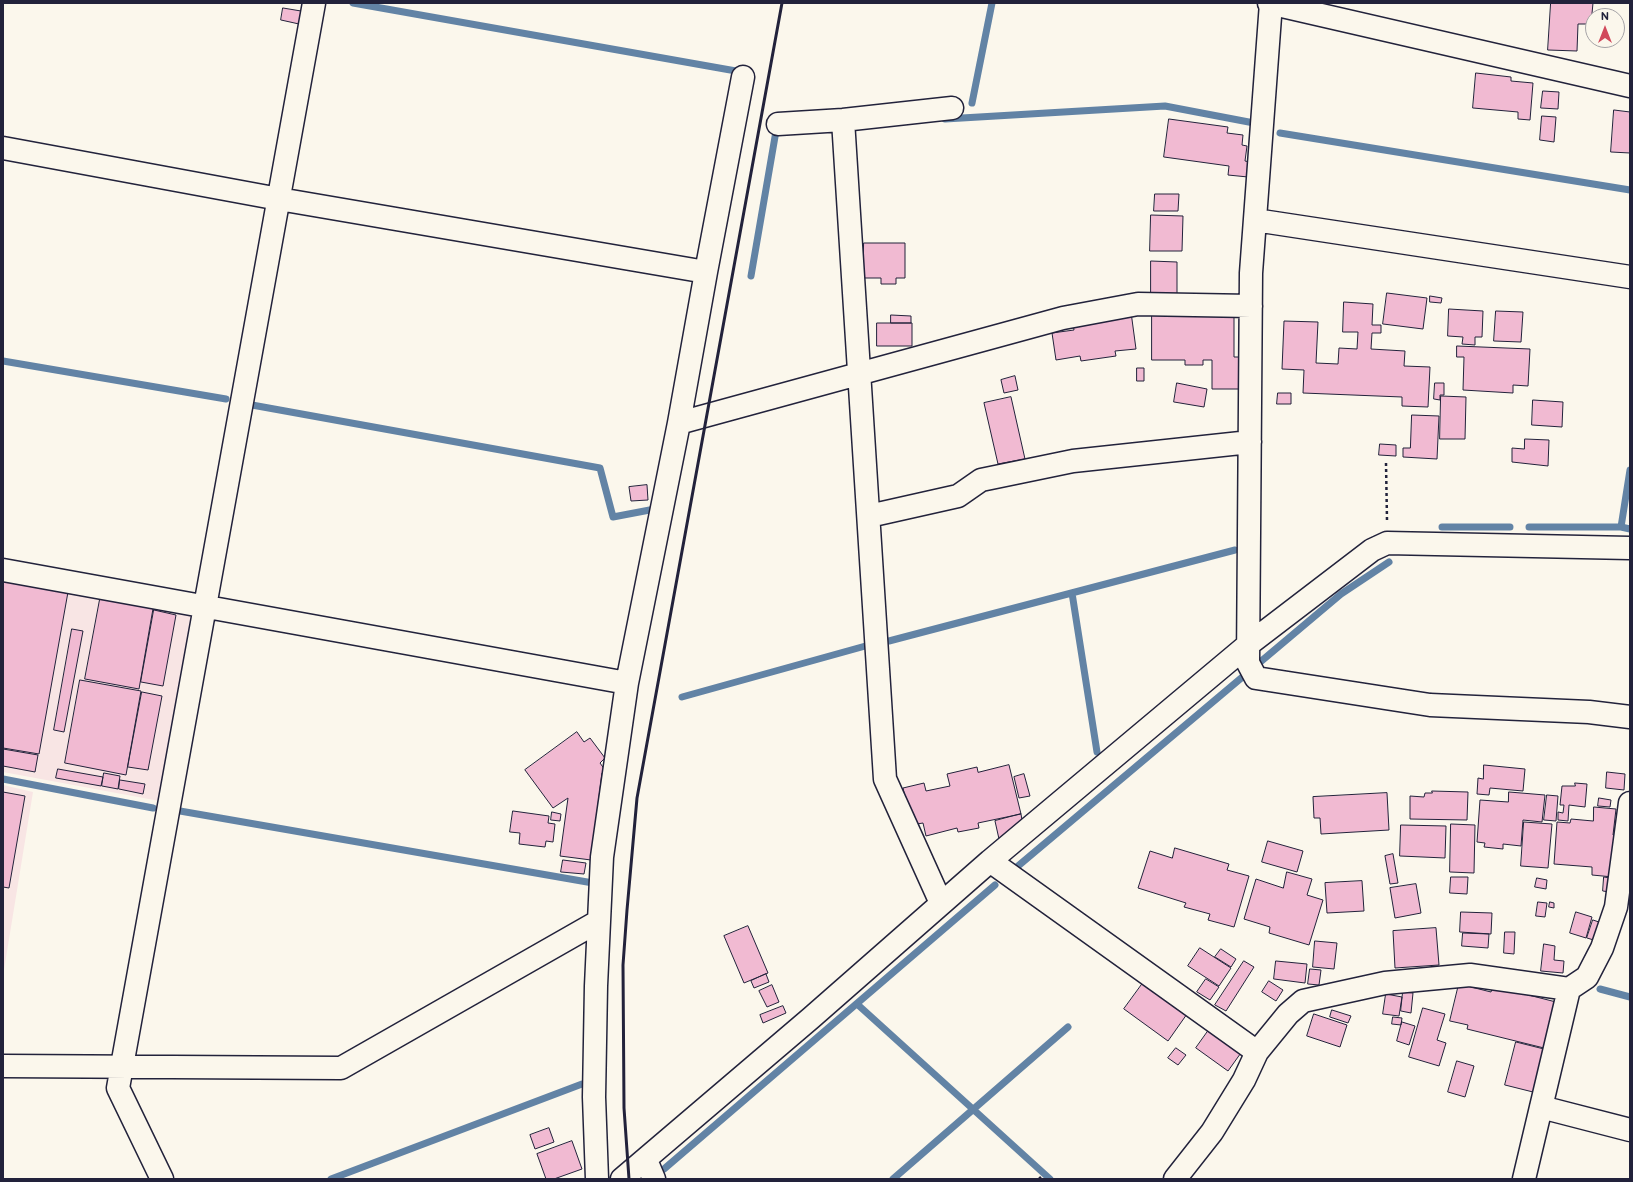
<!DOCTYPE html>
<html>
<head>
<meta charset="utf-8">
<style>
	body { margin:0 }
	#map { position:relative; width:1633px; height:1182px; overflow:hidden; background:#fbf7ec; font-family:"Balsamiq Sans",sans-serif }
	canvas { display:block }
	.frame { position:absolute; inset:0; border:4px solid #22223b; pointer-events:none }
	.north { position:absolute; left:1585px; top:8px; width:40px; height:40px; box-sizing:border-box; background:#fbf7ec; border:1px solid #a4a2a5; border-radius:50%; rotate:0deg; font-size:11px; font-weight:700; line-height:16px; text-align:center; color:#22223b }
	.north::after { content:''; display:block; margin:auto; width:14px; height:18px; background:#d1495b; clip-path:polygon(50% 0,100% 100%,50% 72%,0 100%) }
</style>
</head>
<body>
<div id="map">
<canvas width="1633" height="1182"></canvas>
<div class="frame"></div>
<div class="north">N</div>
</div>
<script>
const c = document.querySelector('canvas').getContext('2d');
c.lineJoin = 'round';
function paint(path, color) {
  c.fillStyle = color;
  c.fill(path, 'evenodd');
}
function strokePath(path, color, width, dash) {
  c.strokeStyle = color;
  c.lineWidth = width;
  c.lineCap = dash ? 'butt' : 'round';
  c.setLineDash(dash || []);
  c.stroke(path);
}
const built = new Path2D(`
	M3 572 192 608 199 619 165 802 3 772Z
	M3 785 33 792 3 976Z`);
const stream = new Path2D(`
	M353 3 736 71
	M972 103 992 3
	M945 119 1165 106 1254 123
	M1280 133 1630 190
	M751 276 776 131H782
	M3 361 226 399
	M252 405 600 468 613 517 655 509
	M1630 470 1621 527 1630 529
	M1442 527H1510
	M1529 527H1621
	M1072 593 1097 752
	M889 641 1235 550
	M682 697 869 645
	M3 779 153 808
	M180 811 593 883
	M1018 866 1341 594 1389 562
	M1600 989 1630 997
	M857 1004 1050 1179
	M664 1169 995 885
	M331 1179 582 1084
	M893 1179 1068 1027`);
const building = new Path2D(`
	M1551 3H1593L1591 24H1578L1577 51 1548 50Z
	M283 8 301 11 299 24 281 20Z
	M1476 73 1511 77V81L1533 83 1530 120 1518 119V112L1473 108Z
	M1543 91 1559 92 1558 109 1541 108Z
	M1614 110 1630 112V153L1611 152Z
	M1542 116 1556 117 1554 142 1540 140Z
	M1169 119 1228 127 1227 133 1243 135 1242 145 1247 146 1245 161 1250 162 1248 177 1228 175 1229 166 1164 157Z
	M1155 194H1179L1178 211H1154Z
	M1151 215 1183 216 1182 251H1150Z
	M864 243H905V278H896V284H881V278H863Z
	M1151 261 1177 262V294H1151Z
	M1387 293 1427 298 1423 329 1383 324Z
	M1430 296 1442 298 1441 303 1430 302Z
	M1344 302 1373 304 1372 325H1381V333H1372L1371 349 1405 351 1404 366 1430 367 1428 407 1402 406V397L1303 393 1304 370 1282 369 1284 321 1318 322 1316 363 1338 364 1339 348 1357 349 1358 332H1343Z
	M1449 309 1483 311 1482 337H1475V345L1462 344 1463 337 1448 336Z
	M1496 311 1523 312 1521 342 1494 341Z
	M1131 312 1136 349 1115 351 1116 356 1081 361 1080 356 1056 360 1052 333 1074 330 1073 324Z
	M891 315 911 316V323H891Z
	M1152 315 1234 316V357H1240L1239 389H1212V360H1203V365H1185V360H1152Z
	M877 323H912V346H877Z
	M1457 346 1530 349 1528 386 1513 385V393L1463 390 1464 357H1457Z
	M1137 368H1144V381H1137Z
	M1015 376 1018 390 1004 393 1001 380Z
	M1177 383 1207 389 1204 407 1174 402Z
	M1435 383H1444V395H1440V400L1434 399Z
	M1278 393H1291V404H1277Z
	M1441 396 1466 397 1465 439H1440Z
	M1011 397 1025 459 998 464 984 403Z
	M1533 400 1563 402 1562 427 1532 425Z
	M1412 415 1439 416 1437 459 1403 457V448H1410Z
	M1525 439 1549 440 1548 466 1512 462V448L1524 449Z
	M1380 444 1396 445V456L1379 455Z
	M647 485 648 500 631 501 629 487Z
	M3 580 68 592 39 754 3 748Z
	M101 594 154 603 139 689 85 679Z
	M154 610 176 615 163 686 141 682Z
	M72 629 83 631 64 732 54 730Z
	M80 680 141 691 126 775 65 763Z
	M142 692 162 696 148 770 128 767Z
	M577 732 584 742 590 738 605 758 600 763 605 770 602 773 591 860 560 856 568 798 553 808 525 770Z
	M3 749 38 755 35 772 3 766Z
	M1009 765 1021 814 978 823 979 828 958 832 957 828 926 836 923 823 911 825 903 788 924 783 926 791 950 786 947 774 977 767 978 772Z
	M1484 765 1525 769 1523 791 1490 788 1489 795 1477 794 1478 778 1483 779Z
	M58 769 103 777 101 786 56 778Z
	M1607 772 1625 774 1624 790 1606 788Z
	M104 773 120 776 118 789 102 786Z
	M1024 774 1030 796 1019 798 1014 777Z
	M120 780 145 784 143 794 119 789Z
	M1575 783 1587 784 1585 807 1569 805 1568 821 1558 820V812L1563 813 1564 805H1560L1562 786H1575Z
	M1432 791 1468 792 1467 820 1410 819V796L1424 797 1425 793H1432Z
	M3 792 25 796 9 888 3 887Z
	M1509 792 1545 795 1542 822 1523 820 1521 846 1503 844V849L1484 847 1485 843 1477 842 1480 800 1508 802Z
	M1387 793 1389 830 1321 834 1320 818H1314L1313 797Z
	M1547 795 1558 796 1556 821 1544 820Z
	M1599 798 1611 800 1610 807 1598 806Z
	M1594 807 1616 809 1613 835H1617L1613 877 1592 875V867L1554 864 1557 822 1570 823 1571 819 1593 821Z
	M513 811 549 816 548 823 555 824 553 842 546 841 545 847 519 844 520 833 510 832Z
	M552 812 561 814 560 821 551 820Z
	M1021 814 1022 820 999 839 995 821Z
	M1524 822 1552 824 1548 868 1521 866Z
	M1451 824 1475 825 1474 873 1450 872Z
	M1401 825 1446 826 1445 858 1400 856Z
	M1268 841 1303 851 1297 872 1262 862Z
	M1175 848 1229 864 1227 870 1249 876 1234 927 1208 920 1210 914 1184 907 1186 903 1138 888 1150 851 1172 858Z
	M1393 854 1398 883 1390 884 1385 856Z
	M563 860 586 863 584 874 561 872Z
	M1287 872 1312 879 1307 895 1323 900 1309 945 1269 933 1270 927 1244 919 1256 879 1283 888Z
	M1451 877H1468L1467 894 1450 893Z
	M1604 877 1610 878 1609 892 1603 891Z
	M1537 878 1547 880 1546 889 1535 887Z
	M1362 881 1364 911 1327 913 1325 883Z
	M1416 884 1421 913 1395 918 1390 888Z
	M1538 902 1547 903 1545 917 1536 916Z
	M1550 902 1554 903V908L1549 907Z
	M1461 912 1492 913 1491 934 1460 932Z
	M1576 912 1592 917 1586 938 1570 933Z
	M1593 920 1602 923 1597 941 1587 938Z
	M748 926 768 973 744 983 724 936Z
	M1436 928 1439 965 1395 968 1393 931Z
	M1505 932H1515L1514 954 1504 953Z
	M1463 933 1489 934 1488 948 1462 946Z
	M1315 941 1337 943 1334 969 1313 967Z
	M1544 944 1555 946 1554 960 1564 961 1563 973 1541 971Z
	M1200 948 1231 968 1219 986 1188 966Z
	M1221 949 1236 959 1231 967 1215 957Z
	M1244 961 1254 967 1226 1011 1215 1005Z
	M1276 961 1307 964 1305 983 1274 979Z
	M1310 969 1321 970 1319 985 1308 984Z
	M766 974 769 982 754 988 751 981Z
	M1206 979 1219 987 1210 1000 1197 992Z
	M1269 981 1283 990 1276 1001 1262 992Z
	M1143 983 1187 1014 1168 1041 1124 1009Z
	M1459 984 1491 992 1493 986 1556 1002 1544 1048 1467 1029 1468 1025 1450 1021Z
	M772 985 779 1002 767 1007 759 991Z
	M1403 992 1413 993 1411 1013 1401 1011Z
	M1386 994 1402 997 1399 1016 1383 1014Z
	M783 1006 786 1013 763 1023 760 1015Z
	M1423 1008 1445 1014 1437 1040 1446 1043 1439 1066 1409 1057Z
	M1332 1010 1351 1016 1348 1023 1330 1017Z
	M1314 1014 1347 1025 1340 1047 1307 1036Z
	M1393 1017 1402 1018 1401 1025 1392 1024Z
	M1402 1022 1415 1026 1409 1045 1397 1041Z
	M1211 1027 1243 1050 1228 1071 1196 1048Z
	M1516 1042 1544 1049 1533 1092 1505 1085Z
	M1176 1048 1186 1055 1178 1065 1168 1058Z
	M1457 1061 1474 1066 1465 1097 1448 1092Z
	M549 1128 554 1142 535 1149 530 1135Z
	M572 1141 582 1169 554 1179H546L537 1154Z`);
const path = new Path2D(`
	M1386 463 1387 520
	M1039 1179 1041 1177`);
const street = new Path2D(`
	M1271 3 1251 273 1248 663 1256 678 1430 705 1589 712 1630 717
	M843 120 885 779 941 903
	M778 124 843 120 952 108
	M3 148 279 199 706 272
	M1255 220 1630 277
	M679 423 1063 318 1138 304 1251 306
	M869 516 958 496 981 480 1073 461 1250 442
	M3 570 627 683
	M990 861 1257 1052
	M3 1066 341 1068 599 921
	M1541 1107 1630 1130
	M646 1160 654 1179
	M162 1179 118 1088 314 3
	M597 1179 594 1097 596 986 602 857 627 683 679 423 706 272 743 77
	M622 1179 811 1018 990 861 1249 644 1372 550 1387 543 1630 548
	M1175 1179 1212 1132 1244 1080 1257 1052 1288 1014 1303 1001 1385 983 1470 975 1569 989 1587 977 1602 948 1616 907 1630 803
	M1524 1179 1569 989`);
const secondary = new Path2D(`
	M1269 3 1630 86`);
const rail = new Path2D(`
	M629 1179 624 1108 623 965 627 910 637 798 782 3`);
paint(built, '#f8e5e4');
strokePath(stream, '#6283a5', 7);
paint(building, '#f1bad2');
strokePath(building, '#22223b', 1);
strokePath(street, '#22223b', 25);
strokePath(secondary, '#22223b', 25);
strokePath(path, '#22223b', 2.5, [3, 3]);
strokePath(street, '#fbf7ec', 22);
strokePath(secondary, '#fbf7ec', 22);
strokePath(rail, '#22223b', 3);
</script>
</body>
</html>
